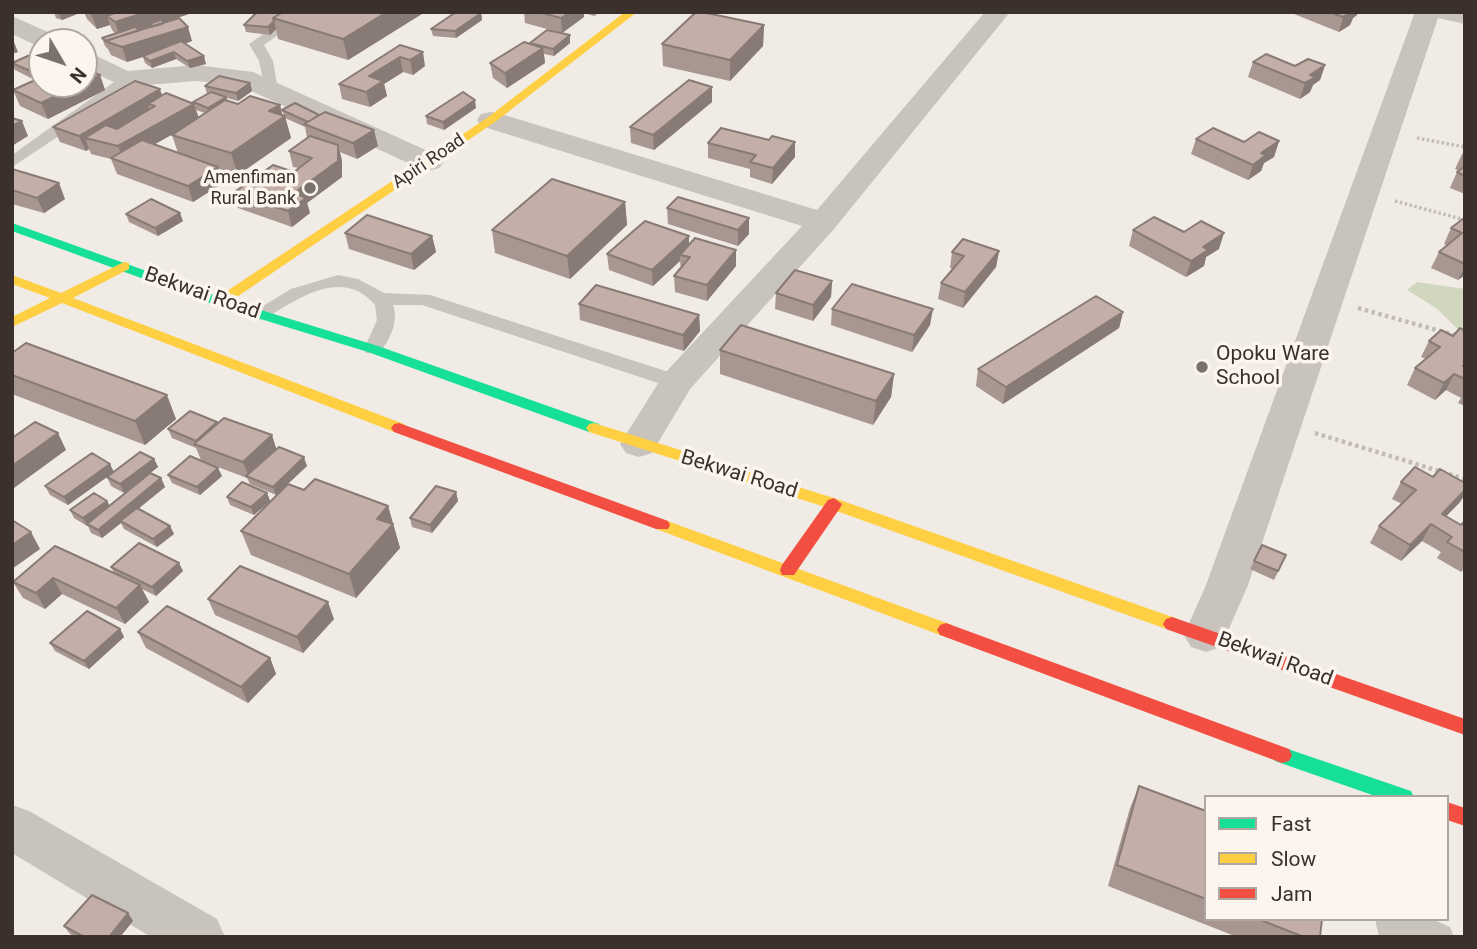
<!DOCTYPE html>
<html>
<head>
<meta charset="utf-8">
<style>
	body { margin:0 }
	#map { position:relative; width:1477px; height:949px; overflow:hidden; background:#f0ebe5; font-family:Roboto,sans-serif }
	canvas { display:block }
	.frame { position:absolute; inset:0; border:14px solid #3b302b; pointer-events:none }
	.legend { position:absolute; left:1204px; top:795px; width:245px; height:126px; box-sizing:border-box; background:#fbf5ee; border:2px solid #aea6a0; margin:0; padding:9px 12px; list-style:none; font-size:21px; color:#3b302b }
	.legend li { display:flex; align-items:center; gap:14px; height:35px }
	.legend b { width:35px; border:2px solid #aea6a0 }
	.north { position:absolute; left:28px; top:28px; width:70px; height:70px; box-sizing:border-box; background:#fbf5ee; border:2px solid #aea6a0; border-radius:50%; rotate:129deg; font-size:19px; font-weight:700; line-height:28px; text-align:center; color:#3b302b }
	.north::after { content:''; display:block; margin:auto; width:24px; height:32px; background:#7a716c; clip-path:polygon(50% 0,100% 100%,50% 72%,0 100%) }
</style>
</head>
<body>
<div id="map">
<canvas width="1477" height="949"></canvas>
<div class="frame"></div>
<ul class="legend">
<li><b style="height:9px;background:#16e098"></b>Fast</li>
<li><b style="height:9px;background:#ffcf43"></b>Slow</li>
<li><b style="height:9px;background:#f24e42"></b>Jam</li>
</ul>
<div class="north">N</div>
</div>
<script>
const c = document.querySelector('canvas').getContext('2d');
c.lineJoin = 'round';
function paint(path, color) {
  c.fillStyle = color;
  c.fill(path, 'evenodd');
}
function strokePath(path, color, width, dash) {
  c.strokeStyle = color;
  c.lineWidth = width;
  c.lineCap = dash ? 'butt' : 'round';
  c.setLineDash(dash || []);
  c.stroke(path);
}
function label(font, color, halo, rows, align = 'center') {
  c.font = font + ' Roboto,sans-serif';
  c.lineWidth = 7;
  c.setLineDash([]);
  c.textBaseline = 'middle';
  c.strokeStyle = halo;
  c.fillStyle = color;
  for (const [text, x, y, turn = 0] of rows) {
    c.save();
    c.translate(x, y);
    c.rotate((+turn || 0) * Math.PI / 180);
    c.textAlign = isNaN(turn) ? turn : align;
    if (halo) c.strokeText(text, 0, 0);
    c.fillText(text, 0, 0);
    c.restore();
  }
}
const green = new Path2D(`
	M1417 282 1465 289V336L1436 308 1407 290Z`);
const pathFar1 = new Path2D(`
	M1417 138 1465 147
	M1395 201 1465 220`);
const path = new Path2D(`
	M1358 308 1465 338
	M1315 433 1465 479`);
const lane = new Path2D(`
	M294 12H310L264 45 273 61 278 90 276 93H266L259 61 249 44Z
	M124 75 129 76 131 79 129 82 77 124 12 167V155Z
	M338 275 358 279 384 293 430 295 684 377 687 382 684 387H670L422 305H393C399 323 390 338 380 353H366L364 349 377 320 375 305C343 267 299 298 266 318L259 320 250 314 291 289Z
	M1375 919H1432L1450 927 1454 937H1379Z`);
const street = new Path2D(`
	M985 12H1010L834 229 690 389 652 453 639 457 626 453 620 444 664 374 802 226 481 126 477 120 481 114 491 112 501 114 817 210Z
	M1415 12H1465V24L1438 18 1248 585 1221 647 1206 652 1191 647 1184 635 1206 585Z
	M12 16 59 37 63 42H42V48L12 34Z
	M84 50 128 71 196 65 253 72 439 156 444 162 439 168 429 171 419 168 238 85 196 81 124 87 84 68Z
	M12 805 29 811 217 919 225 937H151L12 853Z`);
const fast = new Path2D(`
	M12 223 225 299 378 346 599 424 602 428 599 432H589L368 352 215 305 12 231Z
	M1282 747 1411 791 1414 797H1378L1275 761 1272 755 1275 749Z`);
const slow = new Path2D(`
	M625 12H637L495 122 225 305H215L213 302 215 299 487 118Z
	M124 262 129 263V269L73 298 404 424 407 428 404 432H394L62 303 12 327V317L50 298 12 284V275L61 293Z
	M594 423 840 500 1178 619 1181 624 1178 629 1172 631 828 508 589 432 586 428 589 424Z
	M662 519 952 625 955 630 952 635 946 637 940 635 656 529 654 525 656 521Z`);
const jam = new Path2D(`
	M399 423 668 521 670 525 668 529H656L394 432 391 428 394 424Z
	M834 498 842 504 840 508 794 575H782L780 570 782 565 828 500Z
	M1172 617 1465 719V735L1166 629 1163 624 1166 619Z
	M946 623 1289 749 1292 755 1289 761 1282 763 940 635 937 630 940 625Z
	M1447 802 1465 808V826L1447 820Z`);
const wall = new Path2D(`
	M54 12H82L62 20 56 18Z
	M84 12H191L192 13 164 22 192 41 185 44 206 64 190 68 176 59 152 68 145 63 143 57 127 62 111 55 108 49 105 46 102 38 116 34 112 30 110 25 97 29 87 19Z
	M257 12H425L348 60 278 39 276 29 270 35 246 32 244 25Z
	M524 12H601L594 16 584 13V17L562 33 525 23Z
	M1289 12H1358L1357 15 1353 18 1350 25 1339 32Z
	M481 13 482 20 456 38 433 36 431 29Z
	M764 25 763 46 730 81 663 66 662 44Z
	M570 35V43L554 56 544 54 545 63 507 88 493 78 490 63 531 44Z
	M400 45 425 66 413 75 403 72 384 84 387 96 370 107 342 99 339 84Z
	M30 55 31 78 15 70 12 64V62Z
	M1253 62 1295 66 1325 65 1320 80 1313 85 1310 92 1300 99 1248 77Z
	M100 75 105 90 48 119 20 106 13 90Z
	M250 83 252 91 238 101 227 98V101L238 104 280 105 282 115H284L282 110 378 146 357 159 340 152 342 161V177L307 203 310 213 292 227 238 208 233 193 294 172 299 168 293 167 289 151 307 138 305 127 285 118 291 138 238 175 218 169 223 183 193 202 117 174 111 159 91 154 89 149 86 151 60 142 53 127 162 95 194 104 193 102 207 94 205 86ZM196 110 205 113 199 118ZM177 132 172 135 178 153 154 144Z
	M712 102 654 150 631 143 630 127Z
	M476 108 444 130 427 124 426 116Z
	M1196 139 1244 142 1279 141 1274 157 1264 163 1261 171 1248 180 1191 154Z
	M708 143 795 157 772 184 750 177V169L708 158Z
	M1465 152V194L1450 188 1457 172 1459 171 1455 169 1462 154Z
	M12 169 65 199 44 213 12 204Z
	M678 197 749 234 738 246 668 224 667 208Z
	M625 202 627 225 570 279 495 253 492 230Z
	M126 214 183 221 158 236 129 222Z
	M1465 218V275L1458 280 1431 268 1439 252 1447 245 1444 244 1451 228Z
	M1133 230 1219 249 1206 257 1204 266 1186 277 1129 246Z
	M345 233 432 236 436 252 414 270 349 249Z
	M689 236V244L736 250V266L707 301 675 292 674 276 681 269 680 261 653 286 609 270 607 254Z
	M999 251 996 267 963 308 938 299 941 283 953 269 950 268 952 252Z
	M832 281 831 297 813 321 775 309 776 293Z
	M579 304 699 315 700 331 684 351 580 320Z
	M832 309 930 325 912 352 831 325Z
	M1123 312 1119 328 1003 404 976 386 978 369Z
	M1441 330 1465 379V406L1458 403 1461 398 1446 390 1435 400 1407 385 1415 368 1426 359 1421 357 1429 341Z
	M720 350 894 374 891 397 873 425 720 374Z
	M12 353 176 419 145 445 12 394Z
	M218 423 276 449 307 466 276 495 250 484 247 478 210 464 222 476 200 495 172 483 168 475 201 460 196 448 172 438 168 429Z
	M154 459 158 467 124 493 111 486 107 477 68 505 50 495 45 486 114 472Z
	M1433 477 1465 483V494L1460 502 1446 516 1461 525 1465 521V568L1461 572 1437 558 1441 552 1422 541 1401 561 1370 543 1379 526 1402 504 1392 499 1401 482Z
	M161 478 165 487 138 509 170 526 174 534 157 547 124 529 121 523 102 538 91 533 88 526H87L74 518 70 510 107 501 110 506Z
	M304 490 388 506 400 548 356 598 251 555 241 531Z
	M456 492 458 501 432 533 412 527 410 518Z
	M267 493 270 501 254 515 230 505 227 497Z
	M1254 561 1282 564 1274 580 1250 569Z
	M111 567 183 571 156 596 142 589 149 602 125 624 62 594 45 609 23 598 13 582 114 573Z
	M208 599 334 619 303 653 215 615Z
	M120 629 124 637 89 669 55 651 50 643Z
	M138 632 270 658 276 674 248 703 146 648Z
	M1139 786 1206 811V919H1322L1320 937H1237L1108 886 1130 808Z
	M128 913 133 921 120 937H76L70 934 64 926Z`);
const shadedWall = new Path2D(`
	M58 12H82L62 20Z
	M97 12H191L192 13 120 37 115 22 107 16 110 25 97 29 91 14Z
	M387 12H425L348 60 343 39Z
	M570 12H584V17L562 33 561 18Z
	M1347 12H1358L1357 15 1353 18 1350 25 1339 32 1343 17Z
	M481 13 482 20 456 38 455 31Z
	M274 21 276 29 270 35 268 27Z
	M764 25 763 46 730 81V60Z
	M188 27 192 41 127 62 122 47Z
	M570 35V43L554 56 553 49Z
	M12 37 18 52 12 54Z
	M543 48 545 63 507 88 505 73Z
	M174 52 176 59 152 68 150 61Z
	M423 52 425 66 413 75 410 60Z
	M204 56 206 64 190 68 187 61Z
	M400 57 403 72 384 84 387 96 370 107 366 92 369 76Z
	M42 64V73L31 78 28 70Z
	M1325 65 1320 80 1313 85 1310 92 1300 99 1305 83 1310 75Z
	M100 75 105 90 48 119 41 103 81 84H84V83Z
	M250 83 252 91 238 101 236 93Z
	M712 87V102L654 150 653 135Z
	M160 89 165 104 155 106 148 104 151 112 101 142 85 138 89 149 86 151 79 136Z
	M226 97 229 105 211 116 208 108Z
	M475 100 476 108 444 130 443 122Z
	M194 104 199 119 124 162 118 146Z
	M280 105 283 117 285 116 291 138 238 175 231 153 269 111Z
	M22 121 28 136 12 146V126Z
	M374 130 378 146 357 159 353 143Z
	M1279 141 1274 157 1264 163 1261 171 1248 180 1253 165 1261 153Z
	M795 142V157L772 184 773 168Z
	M338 145 342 161V177L307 203 310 213 292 227 288 211 294 193Z
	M218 167 223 183 193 202 188 186Z
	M59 183 65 199 44 213 37 198Z
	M625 202 627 225 570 279 567 256Z
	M180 213 183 221 158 236 155 228Z
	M749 218V234L738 246V230Z
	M1224 233 1219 249 1206 257 1204 266 1186 277 1191 261 1203 247Z
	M432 236 436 252 414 270 411 254Z
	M689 236V252L680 255V261L653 286 652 270Z
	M736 250V266L707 301V285Z
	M999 251 996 267 963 308 965 292Z
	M1465 267V275L1458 280Z
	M832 281 831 297 813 321V305Z
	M933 309 930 325 912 352 914 335Z
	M1123 312 1119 328 1003 404 1006 387Z
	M699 315 700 331 684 351 683 335Z
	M894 374 891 397 873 425 876 401Z
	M1454 374 1446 390 1435 400 1444 383Z
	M167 395 176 419 145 445 135 421Z
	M217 422 221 430 197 445 196 441Z
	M58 433 66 450 14 488 12 485V466Z
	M272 435 277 451 249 477 243 462Z
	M304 457 307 466 276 495 273 487Z
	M154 459 158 467 124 493 120 484Z
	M110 464 114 472 68 505 64 497Z
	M218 468 222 476 200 495 197 487Z
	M161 478 165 487 122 522 120 521 121 523 102 538 98 530Z
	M1465 490V494L1460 502 1436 527 1442 514Z
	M456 492 458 501 432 533 430 525Z
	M267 493 270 501 254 515 251 507Z
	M107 501 111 509 87 524 88 526H87L83 518Z
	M388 506 400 548 356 598 349 574 377 519Z
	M1431 524 1422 541 1401 561 1410 545Z
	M170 526 174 534 157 547 153 539Z
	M31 532 40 549 12 569V545Z
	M179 563 183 571 156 596 152 587Z
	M53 578 62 594 45 609 36 593Z
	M140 585 149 602 125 624 116 608Z
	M328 602 334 619 303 653 297 637Z
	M120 629 124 637 89 669 84 661Z
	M270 658 276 674 248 703 241 687Z
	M128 913 133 921 120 937H109Z`);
const building = new Path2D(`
	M117 12H147L115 22 107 16Z
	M257 12H283L273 18 274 21 268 27 244 25Z
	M283 12H387L343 39 273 18Z
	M456 12 481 13 455 31 431 29Z
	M538 12H570L561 18Z
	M696 12H702L764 25 730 60 662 44Z
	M1330 12H1353L1343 17Z
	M179 18 188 27 122 47 105 41Z
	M163 19 162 24 151 27 152 23Z
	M135 27 139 30 106 41 102 38Z
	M547 30 570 35 553 49 530 43Z
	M181 41 204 56 187 61 174 52 150 61 143 56Z
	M524 42 543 48 505 73 490 63Z
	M400 45 423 52 410 60 400 57 369 76 383 81 366 92 339 84Z
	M1266 54 1295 66 1308 59 1325 65 1310 75 1316 77 1305 83 1253 62Z
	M30 55 42 61V64L28 70 12 63Z
	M84 68 100 75 84 83Z
	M219 76 250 83 236 93 205 86Z
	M42 77V84H81L41 103 13 90Z
	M689 80 712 87 653 135 630 127Z
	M135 81 160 89 79 136 53 127Z
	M211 92 226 97 208 108 193 102Z
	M463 92 475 100 443 122 426 116Z
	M166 93 194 104 118 146 85 138 106 125 117 129 155 106 148 104Z
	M250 96 280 105 269 111 285 116 231 153 172 135 225 100 238 104Z
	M295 103 319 115 308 122 282 110Z
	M325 112 374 130 353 143 304 124Z
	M12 118 22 121 12 126Z
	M721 128 769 140 772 136 795 142 773 168 750 162 756 155 708 143Z
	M1213 128 1244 142 1259 132 1279 141 1261 153 1266 155 1253 165 1196 139Z
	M310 136 338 145V161L294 193 306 198 288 211 233 193 273 165 294 172 312 158 289 151Z
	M142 140 218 167 188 186 111 158Z
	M1465 166V176L1457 172Z
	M12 169 59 183 37 198 12 190Z
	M552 179 625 202 567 256 492 230Z
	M678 197 749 218 738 230 667 208Z
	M151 199 180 213 155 228 126 214Z
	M367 215 432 236 411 254 345 233Z
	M1154 217 1184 232 1201 221 1224 233 1203 247 1208 250 1191 261 1133 230Z
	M1464 218H1465V264L1439 252 1462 233 1451 228Z
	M645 221 689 236 652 270 607 254Z
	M695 238 736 250 707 285 674 276 690 257 680 255Z
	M963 239 999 251 965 292 941 283 964 256 952 252Z
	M795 270 832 281 813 305 776 293Z
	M852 284 933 309 914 335 832 309Z
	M596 285 699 315 683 335 579 304Z
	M1096 296 1123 312 1006 387 978 369Z
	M741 325 894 374 876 401 720 350Z
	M1460 328 1465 331V364L1463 366 1465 367V379L1454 374 1444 383 1415 368 1440 347 1429 341 1441 330 1453 336Z
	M26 343 167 395 135 421 12 375V353Z
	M190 411 217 422 196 441 168 429Z
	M224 418 272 435 243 462 194 444Z
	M35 422 58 433 12 466V438Z
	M279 447 304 457 273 487 246 476Z
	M140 452 154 459 120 484 107 477Z
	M92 453 110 464 64 497 45 486Z
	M190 456 218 468 197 487 168 475Z
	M1415 467 1433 477 1440 469 1465 483V490L1442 514 1461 525 1465 521V552L1447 542 1452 537 1431 524 1410 545 1379 526 1416 490 1401 482Z
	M150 473 161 478 98 530 87 524Z
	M315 479 388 506 377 519 393 524 349 574 241 531 288 484 304 490Z
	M242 482 267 493 251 507 227 497Z
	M436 486 456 492 430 525 410 518Z
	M94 493 107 501 83 518 70 510Z
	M137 508 170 526 153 539 120 521Z
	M12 520 31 532 12 545Z
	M139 543 179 563 152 587 111 567Z
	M1262 545 1286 555 1278 571 1254 561Z
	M55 546 140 585 116 608 53 578 36 593 13 582Z
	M240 566 328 602 297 637 208 599Z
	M167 606 270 658 241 687 138 632Z
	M87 611 120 629 84 661 50 643Z
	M1139 786 1206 811V899L1117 865Z
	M92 895 128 913 109 937H84L64 926Z
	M1258 919H1322L1320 937H1304Z`);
const markers = [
	[310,188,7,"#7a716c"],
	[1202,367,7,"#7a716c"]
];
const farStreetnames = [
	["Apiri Road",429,162,-34]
];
const farPoinames = [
	["Amenfiman",296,178],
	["Rural Bank",296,199]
];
const streetNames = [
	["Bekwai Road",202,294,19],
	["Bekwai Road",739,475,17],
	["Bekwai Road",1275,660,20]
];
const poiNames = [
	["Opoku Ware",1216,355],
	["School",1216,379]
];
paint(green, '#d1d6bf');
strokePath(pathFar1, '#c2bbb6', 3.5, [2.5, 2.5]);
strokePath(path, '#c2bbb6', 4.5, [3.5, 3.5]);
paint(lane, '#c9c3be');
paint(street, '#c9c3be');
paint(fast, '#16e098');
paint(slow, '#ffcf43');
paint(jam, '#f24e42');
paint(wall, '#a89690');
paint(shadedWall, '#887a75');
paint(building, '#c3afa7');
strokePath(building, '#887a75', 2);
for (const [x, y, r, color] of markers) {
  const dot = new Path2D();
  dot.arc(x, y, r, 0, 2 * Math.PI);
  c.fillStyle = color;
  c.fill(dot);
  strokePath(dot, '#fbf5ee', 2.5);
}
label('18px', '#3b302b', '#fbf5ee', farStreetnames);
label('18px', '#3b302b', '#fbf5ee', farPoinames, 'right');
label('21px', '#3b302b', '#fbf5ee', streetNames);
label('21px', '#3b302b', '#fbf5ee', poiNames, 'left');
</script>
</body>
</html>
